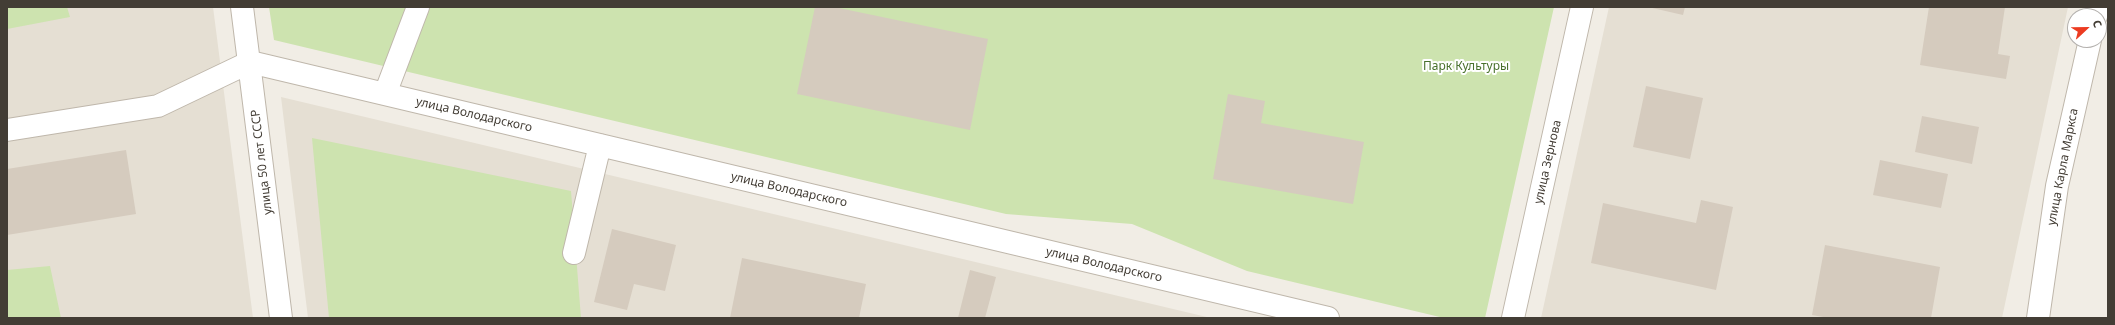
<!DOCTYPE html>
<html>
<head>
<meta charset="utf-8">
<style>
	body { margin:0 }
	#map { position:relative; width:2115px; height:325px; overflow:hidden; background:#f1ede5; font-family:"Noto Sans",sans-serif }
	canvas { display:block }
	.frame { position:absolute; inset:0; border:8px solid #433d35; pointer-events:none }
	.north { position:absolute; left:2067px; top:8px; width:40px; height:40px; box-sizing:border-box; background:#fff; border:1px solid #b4b1ae; border-radius:50%; rotate:68deg; font-size:11px; font-weight:700; line-height:16px; text-align:center; color:#433d35 }
	.north::after { content:''; display:block; margin:auto; width:14px; height:18px; background:#ec3b21; clip-path:polygon(50% 0,100% 100%,50% 72%,0 100%) }
</style>
</head>
<body>
<div id="map">
<canvas width="2115" height="325"></canvas>
<div class="frame"></div>
<div class="north">С</div>
</div>
<script>
const c = document.querySelector('canvas').getContext('2d');
c.lineJoin = 'round';
function paint(path, color) {
  c.fillStyle = color;
  c.fill(path, 'evenodd');
}
function strokePath(path, color, width, dash) {
  c.strokeStyle = color;
  c.lineWidth = width;
  c.lineCap = dash ? 'butt' : 'round';
  c.setLineDash(dash || []);
  c.stroke(path);
}
function label(font, color, halo, rows, align = 'center') {
  c.font = font + ' "Noto Sans",sans-serif';
  c.lineWidth = 4;
  c.setLineDash([]);
  c.textBaseline = 'middle';
  c.strokeStyle = halo;
  c.fillStyle = color;
  for (const [text, x, y, turn = 0] of rows) {
    c.save();
    c.translate(x, y);
    c.rotate((+turn || 0) * Math.PI / 180);
    c.textAlign = isNaN(turn) ? turn : align;
    if (halo) c.strokeText(text, 0, 0);
    c.fillText(text, 0, 0);
    c.restore();
  }
}
const residential = new Path2D(`
	M7 7H213L253 318H7Z
	M1609 7H2068L2002 318H1541Z
	M281 97 1211 318H308Z`);
const green = new Path2D(`
	M7 7H67L70 17 7 29Z
	M269 7H1554L1485 318H1444L1247 271 1132 224 1006 214 274 40Z
	M312 138 571 191 581 318H329Z
	M50 266 61 318H7V270Z`);
const building = new Path2D(`
	M815 7H834L988 39 970 130 797 94Z
	M1648 7H1685L1683 15Z
	M1929 7H2005L1998 54 2010 56 2006 79 1920 65Z
	M1646 86 1703 98 1690 159 1633 147Z
	M1228 94 1265 101 1261 123 1364 142 1353 204 1213 179Z
	M1922 116 1979 127 1972 164 1915 152Z
	M126 150 136 214 7 235V169Z
	M1880 160 1948 174 1941 208 1873 195Z
	M1701 200 1733 207 1716 290 1591 263 1603 203 1696 223Z
	M612 229 676 245 665 291 634 284 627 310 594 302Z
	M1825 245 1940 267 1931 318H1829L1812 315Z
	M742 258 866 284 859 318H730Z
	M970 270 996 277 985 318H958Z`);
const minor = new Path2D(`
	M242 7 281 318
	M2096 16 2098 7
	M385 94 418 7
	M7 130 158 106 250 62 1328 318
	M574 253 600 145
	M1513 318 1582 7
	M2038 318 2057 186 2090 40`);
const parkNames = [
	["Парк Культуры",1466,67]
];
const streetNames = [
	["улица Володарского",474,115,13],
	["улица 50 лет СССР",262,162,-97],
	["улица Зернова",1548,162,-77],
	["улица Карла Маркса",2063,167,-79],
	["улица Володарского",789,190,13],
	["улица Володарского",1104,265,13]
];
paint(residential, '#e5dfd3');
paint(green, '#cde3af');
paint(building, '#d5cbbe');
strokePath(minor, '#bfb7ab', 24);
strokePath(minor, '#fff', 22);
label('12px', '#48702c', '#fff', parkNames);
label('12px', '#433d35', '#fff', streetNames);
</script>
</body>
</html>
